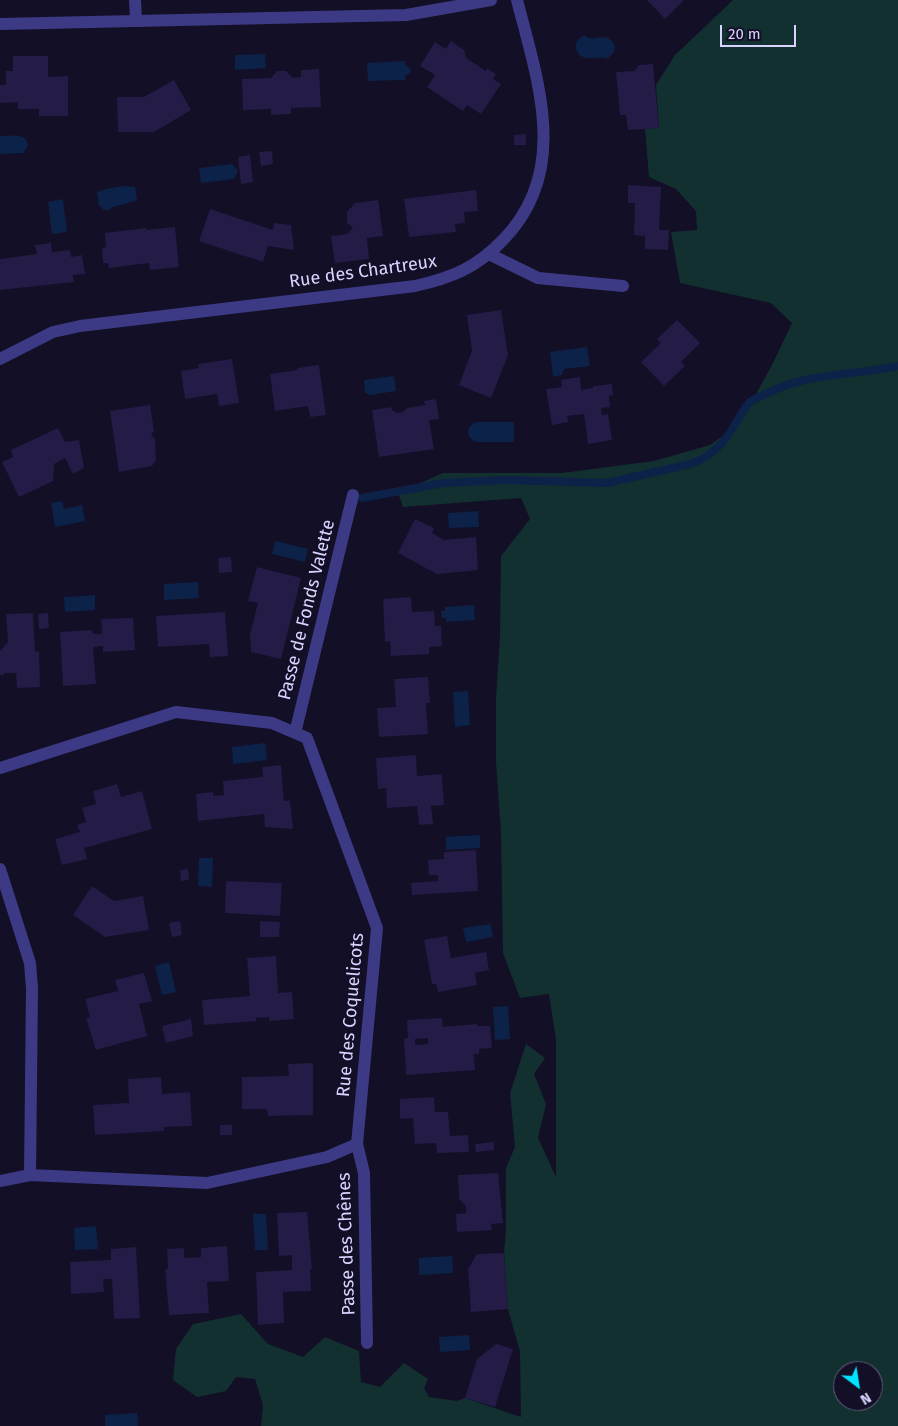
<!DOCTYPE html>
<html>
<head>
<meta charset="utf-8">
<style>
	body { margin:0 }
	#map { position:relative; width:898px; height:1426px; overflow:hidden; background:#130f26; font-family:"Fira Sans",sans-serif }
	canvas { display:block }
	.north { position:absolute; left:833px; top:1361px; width:50px; height:50px; box-sizing:border-box; background:#130f26; border:1px solid #625e7d; border-radius:50%; rotate:149deg; font-size:14px; font-weight:700; line-height:20px; text-align:center; color:#d9d4ff }
	.north::after { content:''; display:block; margin:auto; width:18px; height:22px; background:#00e5ff; clip-path:polygon(50% 0,100% 100%,50% 72%,0 100%) }
	.scale { position:absolute; left:720px; top:25px; width:76px; height:22px; box-sizing:border-box; border:2px solid #d9d4ff; border-top:0; padding-left:6px; font-size:15px; line-height:18px; white-space:nowrap; color:#d9d4ff; -webkit-text-stroke:4px #130f26; paint-order:stroke }
</style>
</head>
<body>
<div id="map">
<canvas width="898" height="1426"></canvas>
<div class="north">N</div>
<div class="scale">20 m</div>
</div>
<script>
const c = document.querySelector('canvas').getContext('2d');
c.lineJoin = 'round';
function paint(path, color) {
  c.fillStyle = color;
  c.fill(path, 'evenodd');
}
function strokePath(path, color, width, dash) {
  c.strokeStyle = color;
  c.lineWidth = width;
  c.lineCap = dash ? 'butt' : 'round';
  c.setLineDash(dash || []);
  c.stroke(path);
}
function label(font, color, halo, rows, align = 'center') {
  c.font = font + ' "Fira Sans",sans-serif';
  c.lineWidth = 4.5;
  c.setLineDash([]);
  c.textBaseline = 'middle';
  c.strokeStyle = halo;
  c.fillStyle = color;
  for (const [text, x, y, turn = 0] of rows) {
    c.save();
    c.translate(x, y);
    c.rotate((+turn || 0) * Math.PI / 180);
    c.textAlign = isNaN(turn) ? turn : align;
    if (halo) c.strokeText(text, 0, 0);
    c.fillText(text, 0, 0);
    c.restore();
  }
}
const green = new Path2D(`
	M733 0H898V1426H261L263 1405 255 1379 236 1377 226 1391 197 1397 173 1380 176 1349 193 1324 241 1314 268 1344 303 1357 325 1337 359 1351 361 1382 380 1387 404 1363 428 1379 424 1388 429 1397 457 1401 465 1398 521 1417 520 1352 508 1309 504 1253 506 1230V1168L515 1147 510 1093 526 1044 545 1058 534 1074 546 1104 538 1138 556 1177V1040L549 994 520 998 503 953 501 833 496 762V699L500 637 501 556 530 519 521 498 403 507 398 493 443 473H562L654 461 710 445 725 434 756 394 772 365 792 323 771 303 680 283 671 232 697 230 696 211 676 189 649 177 645 129 659 127 656 85 675 55ZM843 1371H873V1401H843Z`);
const water = new Path2D(`
	M584 35C595 45 606 28 615 46L614 52 607 59C597 55 579 64 576 48 575 42 579 38 584 35Z
	M265 54 266 68 235 70V55Z
	M405 61V65L409 67 411 70 409 74 405 76V80L368 81 367 63Z
	M0 136C11 136 27 132 28 146L23 153 0 154Z
	M232 164 238 171 234 179 201 183 199 168Z
	M122 186 135 187 137 200C126 205 117 204 108 210H104L99 205 97 192 106 189Z
	M63 199 67 232 52 234 48 202Z
	M587 347 590 366 564 369 562 375 553 377 550 352Z
	M394 376 396 391 370 395 365 393 364 380Z
	M477 422H514V442H477C465 438 465 426 477 422Z
	M62 501 64 509 82 505 85 521 55 527 51 503Z
	M478 511 479 527 449 528 448 513Z
	M275 541 308 549 305 562 272 554Z
	M198 582 199 598 164 600V584Z
	M95 595V610L65 612 64 597Z
	M474 605 475 620 446 622V618H442L441 611H445V607Z
	M468 691 470 725 455 727 453 692Z
	M265 743 267 760 233 764 232 747Z
	M480 835V848L446 850V837Z
	M199 858H213L212 887 198 886Z
	M491 924 493 937 466 942 463 928Z
	M169 962 176 992 162 995 155 966Z
	M508 1006 510 1039 495 1040 493 1007Z
	M253 1214H266L268 1250H255Z
	M96 1226 98 1249 75 1250 74 1228Z
	M452 1256 453 1273 419 1275V1258Z
	M469 1335 470 1350 440 1352 439 1337Z
	M137 1413 138 1426H105V1415Z`);
const stream = new Path2D(`
	M362 498 443 483 507 480 607 483 690 464C706 459 719 448 729 434 736 424 741 411 750 402 754 399 759 397 764 395 805 372 853 376 898 366`);
const building = new Path2D(`
	M647 0H684L665 19Z
	M451 41 464 50 466 58 486 71 487 68 496 74 493 79 501 84 481 114 467 105 463 111 427 87 435 75 420 66 435 42 446 49Z
	M13 56H48V77L68 76V116H39V109H18V102L0 103V85H6V71H13Z
	M653 64 659 128 628 130 626 115H620L616 72 634 71 639 65Z
	M319 69 321 107 291 108V114L271 115V109L243 110 242 79 271 78 277 71H286L293 78 301 77V70Z
	M174 80 191 110 154 132H118L117 97H144Z
	M526 134V145H514V135Z
	M272 151 273 164 261 166 259 152Z
	M250 155 253 182 241 184 238 157Z
	M628 185 661 187 659 230H669L668 250 645 249V236L634 235 635 203H628Z
	M476 190 478 211 464 212 465 223 455 224 456 232 409 237 404 199Z
	M378 200 383 236 367 238 369 259 335 263 331 236 347 234 353 228 347 223V212L355 203Z
	M210 209 273 230 274 223 291 225 294 250 268 246 263 262 199 241Z
	M175 227 179 267 150 270 149 263 109 268 108 263H103L102 248 106 247 105 233 146 228V230Z
	M51 243 52 252 70 250 71 257 82 255 85 274 73 275 74 282 0 290V259L37 254 35 245Z
	M501 310 508 355 491 398 459 385 472 351 467 315Z
	M677 320 700 343 681 362 685 366 664 386 641 362 661 343 657 339Z
	M232 359 239 403 219 406 217 394 185 399 181 371 199 368 198 364Z
	M319 365 326 415 310 417 308 406 275 411 270 374 298 370 297 368Z
	M580 377 581 390 593 388V386L612 384 613 395 609 396 610 407 601 408 602 415 608 414 612 440 588 444 584 414 567 416 568 422 552 425 546 389 562 387 561 380Z
	M436 399 439 419 429 420 434 449 379 457 372 410 391 407 392 410 397 413 403 412 407 408 425 405 424 401Z
	M150 405 154 431 151 435 155 439 156 460 152 466 119 472 110 411Z
	M58 428 65 442 79 440 84 468 73 474 65 458 54 464 53 481 19 497 2 462 13 457 11 450Z
	M415 519 434 528 432 533 444 540 476 537 478 570 437 574 398 553Z
	M231 557 232 572 219 573 218 558Z
	M257 567 301 578 281 659 251 652 250 634 258 603 248 601Z
	M411 597 412 612 434 611 435 626H441L442 646 429 647V654L391 656 390 641 385 642 383 599Z
	M225 612 228 656 210 657 209 644 158 647 156 616Z
	M33 613 35 652 39 651 40 687 17 688 16 673H5L2 676 0 674V651L8 642 6 614Z
	M48 613 49 628 39 629 38 614Z
	M133 618 135 650 103 652V646L93 647 96 684 63 686 60 632 92 630 93 634H102L101 619Z
	M428 677 430 703H426L428 734 379 737 377 708 396 707 394 679Z
	M416 755 417 776 442 774 444 805 431 806 433 824 419 825 417 806 387 808 386 788 378 789 376 758Z
	M281 765 284 801 290 800 293 829 265 827 264 814 198 821 196 794 213 792V796L224 795 223 781 263 777 262 767Z
	M117 784 121 797 142 791 152 829 84 848 87 859 62 865 55 839 80 832 77 825 86 822 82 808 96 804 93 791Z
	M476 850 478 891 412 895 411 883 438 881V875H429L428 860 444 859V852Z
	M188 869 189 880 181 881 180 870Z
	M226 881 282 883 280 916 225 913Z
	M92 886 114 901 143 896 149 930 105 937 73 915Z
	M180 921 182 935 172 937 169 923Z
	M260 921 280 922 279 937H260Z
	M447 936 451 958 486 952 489 970 475 973 477 985 438 992 436 984H432L424 940Z
	M276 956 278 993 292 992 294 1019 269 1021V1017L256 1018V1021L204 1025 202 1000 250 996 247 958Z
	M144 973 152 1001 139 1004 147 1036 96 1050 86 1018 90 1017 85 999 118 991 115 980Z
	M442 1018 443 1027 477 1024V1026H490L492 1048 479 1049V1054H474L475 1070 406 1075 404 1039 408 1038 407 1020ZM428 1038V1044L415 1045V1039Z
	M191 1019 193 1036 166 1043 162 1026Z
	M313 1063V1115L268 1116 267 1109H242V1077L289 1076 288 1064Z
	M161 1077 162 1094 190 1092 192 1126 164 1127V1131L95 1135 93 1105 129 1103 128 1079Z
	M434 1097 435 1112H448L450 1136 468 1135 469 1152 437 1153 436 1143 415 1144 413 1118 400 1119V1099Z
	M220 1125H232V1135H220Z
	M494 1142V1150L476 1152 475 1144Z
	M498 1173 503 1223 491 1224 492 1230 457 1232 456 1214 466 1213V1206L459 1199 458 1175Z
	M307 1212 312 1269H310L311 1291 283 1292 284 1323 258 1325 256 1272 292 1270V1255L279 1256 277 1213Z
	M227 1246 229 1281 207 1282 209 1313 169 1315 165 1269H168L167 1249 184 1248V1258L201 1257V1248Z
	M136 1247 140 1318 114 1319 112 1279H103L104 1292 71 1294 70 1262 111 1260V1249Z
	M504 1253 508 1309 471 1312 468 1269 477 1254Z
	M496 1344 513 1349 495 1407 465 1398 477 1359Z`);
const minor = new Path2D(`
	M135 0 136 21
	M0 24 406 15 491 0
	M489 254 538 278 623 286
	M0 359 53 332 80 326 415 286C451 278 476 268 502 241 571 172 538 82 517 0
	M295 733 353 495
	M0 768 176 712 272 723 307 738 377 928 357 1144 327 1157 207 1183 30 1175 0 1181
	M0 869 30 963 32 988 30 1175
	M357 1144 364 1173 367 1343`);
const streetNames = [
	["Rue des Chartreux",363,272,-8],
	["Passe de Fonds Valette",307,610,-76],
	["Rue des Coquelicots",351,1015,-85],
	["Passe des Chênes",347,1244,-92]
];
paint(green, '#12302f');
paint(water, '#0c2248');
strokePath(stream, '#0c2248', 8);
paint(building, '#241b47');
strokePath(minor, '#3d3a85', 12);
label('18px', '#d9d4ff', '#130f26', streetNames);
</script>
</body>
</html>
